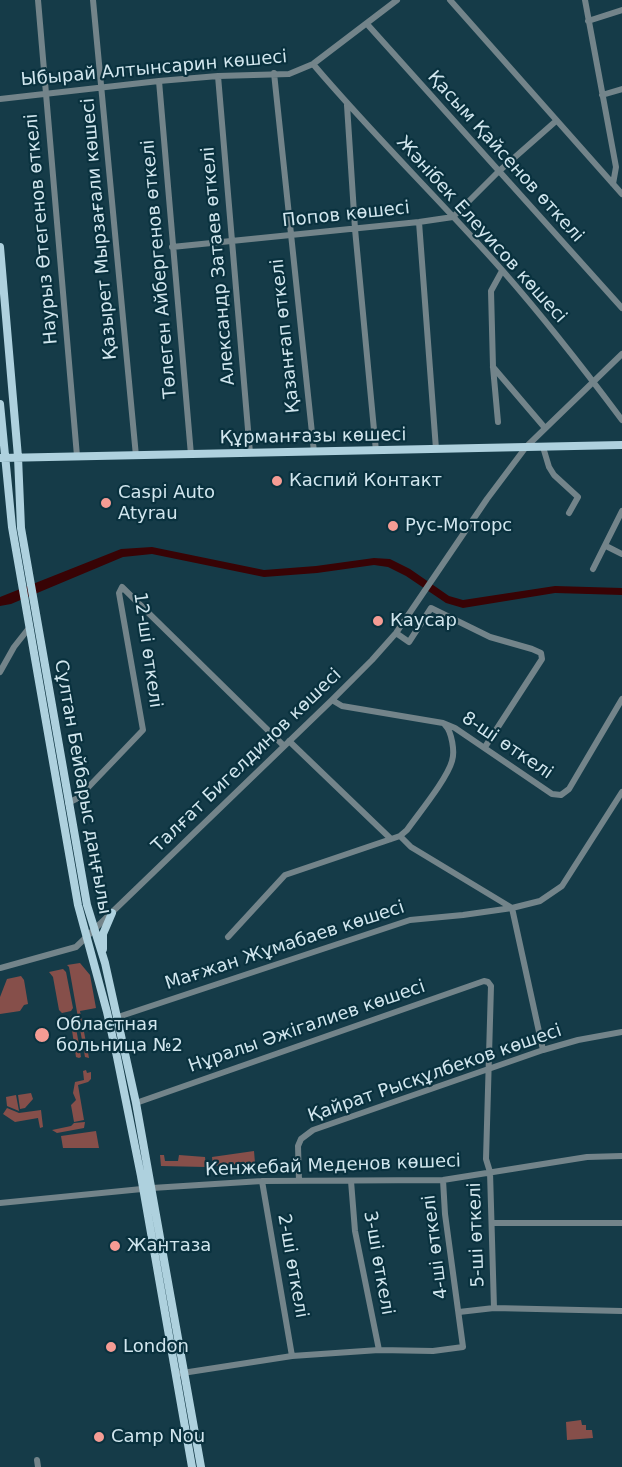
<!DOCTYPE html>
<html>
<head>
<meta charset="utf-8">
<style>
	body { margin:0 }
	canvas { display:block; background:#153b48 }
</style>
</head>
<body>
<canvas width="622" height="1467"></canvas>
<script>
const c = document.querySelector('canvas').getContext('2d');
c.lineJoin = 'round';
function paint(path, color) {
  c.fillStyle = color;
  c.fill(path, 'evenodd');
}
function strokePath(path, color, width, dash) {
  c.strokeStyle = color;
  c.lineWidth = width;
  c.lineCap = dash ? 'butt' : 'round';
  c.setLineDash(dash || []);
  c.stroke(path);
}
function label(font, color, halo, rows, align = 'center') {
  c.font = font + ' "DejaVu Sans",sans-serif';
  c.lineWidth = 4.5;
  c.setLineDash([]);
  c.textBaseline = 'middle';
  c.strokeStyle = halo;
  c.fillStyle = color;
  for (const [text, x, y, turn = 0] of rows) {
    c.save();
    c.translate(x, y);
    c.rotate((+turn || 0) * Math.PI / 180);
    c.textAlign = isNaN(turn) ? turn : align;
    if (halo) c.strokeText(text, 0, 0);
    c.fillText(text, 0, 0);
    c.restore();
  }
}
const green = new Path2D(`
	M80 963 90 975 96 1008 80 1011 89 1058 85 1057 69 967 67 965Z
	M63 969 66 972 73 1008 71 1011 62 1013 59 1010 53 977 49 972Z
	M21 976 24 980 28 1004 24 1005 20 1011 0 1014V997L7 979Z
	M72 1015 74 1016 81 1057 79 1058 76 1057 70 1017Z
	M86 1070 87 1073 91 1072V1079L88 1082 78 1085 84 1120 74 1122 71 1105 76 1100 73 1093 75 1082 84 1080 83 1071Z
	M31 1093 33 1099 25 1108 20 1109 18 1095Z
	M16 1095 19 1111 7 1106 6 1097Z
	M7 1108 19 1113 41 1110 43 1127 40 1128 38 1118 15 1122 3 1114Z
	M85 1122 84 1128 57 1133 52 1130 71 1126 74 1123Z
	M96 1131 99 1148H63L61 1136Z
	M254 1151 255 1163 213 1166 212 1157Z
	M160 1155H164L165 1161H178L179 1155 205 1157 206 1167 161 1166Z
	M581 1420 582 1425H586V1430H592L593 1438 567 1440 566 1422Z`);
const water = new Path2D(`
	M152 547 264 570 316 566 374 558 390 559 410 569 449 596 463 600 555 586 622 588V595L555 593 463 608 446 603 406 576 388 567 374 565 317 573 264 577 152 554 123 557 11 604 0 606V597L121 549Z`);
const minor = new Path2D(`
	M38 0 77 456
	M93 0 136 456
	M450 0 622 194
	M585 0 616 167 613 184
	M588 21 622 10
	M367 24 622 308
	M313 64C373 135 440 200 502 270 544 318 584 369 622 420
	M274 73 314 452
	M218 76 250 453
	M159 81 191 455
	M602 95 622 89
	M0 99 159 81 218 76 289 74 313 64 397 0
	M347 105 355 229 376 451
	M419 222 436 449
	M172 247 419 222 453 217 498 172 556 121
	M493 367 545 428
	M498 422 493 367 491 291 502 271
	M543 447 549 467 554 475 578 497 569 513
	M606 546 622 554
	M593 569 622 511
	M396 633 409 642 431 608 490 637 532 649 541 653 542 659 485 747
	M0 672 14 647 29 628
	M332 700 342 706 443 723 455 728 552 794 561 795 569 789 622 699
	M289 741 391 839
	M68 803 78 798 143 730 119 593 122 587 284 746
	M400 836 411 847 512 908 543 1050
	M228 937 285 875 400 836 407 830C419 813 447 779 452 761 455 752 452 732 445 725
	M0 968 76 947 332 700 372 660 396 633 487 499 526 447 622 354
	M118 1017 410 920 463 915 512 908 540 901 562 886 622 792
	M136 1103 484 981 488 982 491 986 486 1159 490 1172 494 1308
	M262 1181 292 1356
	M299 1181 298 1146 301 1139 313 1130 543 1050 578 1040 622 1032
	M351 1181 355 1231 379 1350
	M0 1203 152 1188 262 1181 443 1180 587 1157 622 1156
	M492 1223H622
	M459 1312 494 1308 622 1311
	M176 1374 292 1356 379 1350 433 1351 463 1347 445 1214 443 1180
	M37 1460 38 1467`);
const major = new Path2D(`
	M0 247 18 457 21 528 87 905 105 963 136 1103 201 1467
	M0 404 12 527 78 905 107 1012 117 1057 141 1176 192 1467
	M1 458 622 445
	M103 949V934L112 913`);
const markers = [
	[277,481,6,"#f59c94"],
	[106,503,6,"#f59c94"],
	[393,526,6,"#f59c94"],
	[378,621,6,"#f59c94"],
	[42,1035,8,"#f59c94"],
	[115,1246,6,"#f59c94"],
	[111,1347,6,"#f59c94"],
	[99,1437,6,"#f59c94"]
];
const streetNames = [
	["Ыбырай Алтынсарин көшесі",154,69,-5],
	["Қасым Қайсенов өткелі",505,157,48],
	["Попов көшесі",346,215,-6],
	["Наурыз Өтегенов өткелі",42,229,-95],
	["Қазырет Мырзағали көшесі",100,229,-95],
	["Жәнібек Елеуисов көшесі",481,230,48],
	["Александр Затаев өткелі",219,266,-95],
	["Төлеген Айбергенов өткелі",160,269,-95],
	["Қазанғап өткелі",286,336,-96],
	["Құрманғазы көшесі",313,437,-1],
	["12-ші өткелі",147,650,82],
	["8-ші өткелі",507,746,34],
	["Талғат Бигелдинов көшесі",247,761,-44],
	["Сұлтан Бейбарыс даңғылы",82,787,80],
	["Мағжан Жұмабаев көшесі",285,946,-18],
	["Нұралы Әжiгалиев көшесi",307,1027,-19],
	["Қайрат Рысқұлбеков көшесі",435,1074,-19],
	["Кенжебай Меденов көшесі",333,1166,-2],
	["5-ші өткелі",477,1235,-92],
	["4-ші өткелі",436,1247,-97],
	["3-ші өткелі",378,1263,80],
	["2-ші өткелі",292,1266,80]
];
const poiNames = [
	["Каспий Контакт",289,481],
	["Caspi Auto",118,493],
	["Atyrau",118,514],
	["Рус-Моторс",405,526],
	["Каусар",390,621],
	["Областная",56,1025],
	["больница №2",56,1046],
	["Жантаза",127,1246],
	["London",123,1347],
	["Camp Nou",111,1437]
];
paint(green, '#864f4a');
paint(water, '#380305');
strokePath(minor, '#73848a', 6);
strokePath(major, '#aed1de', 8);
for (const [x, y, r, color] of markers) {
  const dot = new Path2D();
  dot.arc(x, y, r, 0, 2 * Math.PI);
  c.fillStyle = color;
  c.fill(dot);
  strokePath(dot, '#09313e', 2);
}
label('18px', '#d1e6ee', '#09313e', streetNames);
label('18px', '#d1e6ee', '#09313e', poiNames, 'left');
</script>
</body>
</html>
